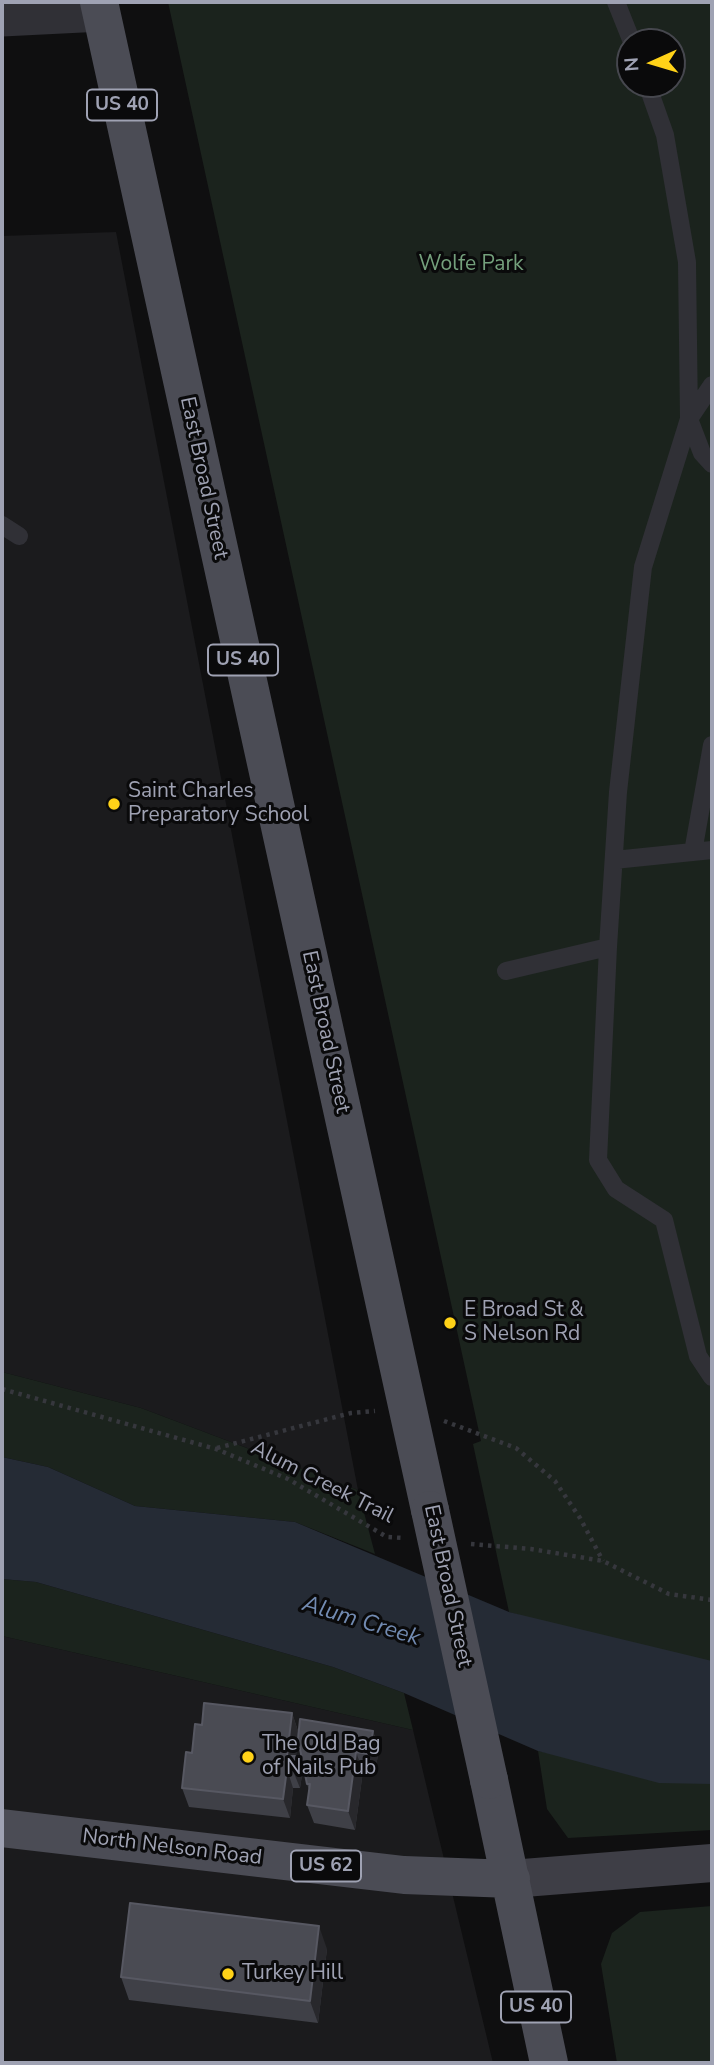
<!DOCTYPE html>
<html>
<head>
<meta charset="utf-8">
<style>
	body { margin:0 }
	#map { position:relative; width:714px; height:2065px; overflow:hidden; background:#0f0f10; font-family:"Nunito Sans",sans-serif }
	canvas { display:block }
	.frame { position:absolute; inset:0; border:4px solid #9fa2b3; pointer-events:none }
	.north { position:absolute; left:616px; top:28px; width:70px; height:70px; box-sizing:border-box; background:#0a0a0b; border:2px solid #46474e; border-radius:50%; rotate:266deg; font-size:19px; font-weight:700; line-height:28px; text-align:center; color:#9fa2b3 }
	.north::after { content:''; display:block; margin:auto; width:24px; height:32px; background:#ffd218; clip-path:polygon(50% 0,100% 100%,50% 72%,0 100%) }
</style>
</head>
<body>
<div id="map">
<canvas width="714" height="2065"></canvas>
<div class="frame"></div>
<div class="north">N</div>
</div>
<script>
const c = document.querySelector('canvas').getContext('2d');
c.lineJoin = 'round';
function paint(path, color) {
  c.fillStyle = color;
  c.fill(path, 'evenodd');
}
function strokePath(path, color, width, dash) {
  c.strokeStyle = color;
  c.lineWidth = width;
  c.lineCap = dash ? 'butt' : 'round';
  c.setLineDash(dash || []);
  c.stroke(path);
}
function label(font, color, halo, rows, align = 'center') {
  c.font = font + ' "Nunito Sans",sans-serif';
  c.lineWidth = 6;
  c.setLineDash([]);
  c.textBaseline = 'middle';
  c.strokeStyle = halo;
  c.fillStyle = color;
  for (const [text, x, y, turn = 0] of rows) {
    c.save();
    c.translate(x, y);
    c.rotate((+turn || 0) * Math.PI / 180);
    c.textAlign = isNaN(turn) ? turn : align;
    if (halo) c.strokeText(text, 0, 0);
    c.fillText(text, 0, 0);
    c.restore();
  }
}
const built = new Path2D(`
	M116 232 358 1490 141 1408 2 1372V236Z
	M2 1636 413 1730 493 2063H2Z`);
const green = new Path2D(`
	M168 2H712V1830L568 1838 547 1809 538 1751 549 1753 519 1615 509 1612 473 1444 481 1441ZM630 42H672V84H630Z
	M2 1372 141 1408 358 1490 375 1554 295 1522 135 1506 48 1467 2 1457Z
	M2 1579 36 1582 333 1667 404 1693 413 1730 2 1636Z
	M712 1906V2063H617L601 1964 612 1933 640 1912Z`);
const water = new Path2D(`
	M2 1457 48 1467 135 1506 295 1522 509 1612 712 1661V1784L659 1783 538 1751 404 1693 333 1667 36 1582 2 1579Z`);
const path = new Path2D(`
	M2 1389 216 1449 288 1479 387 1537 403 1538
	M444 1421 516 1448 555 1481 580 1518 603 1561
	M217 1448 351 1413 375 1411
	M471 1544 531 1549 603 1561 669 1594 712 1600`);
const service = new Path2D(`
	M616 2 632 42
	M647 84 665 135 687 262 689 419 702 453 712 464
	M712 385 689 419 643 567 618 792 608 947 598 1160 616 1189 664 1220 698 1356 712 1377
	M2 525 19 536
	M693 852 712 745
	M614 860 712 850
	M506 971 608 947`);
const minor = new Path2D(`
	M2 19 102 14`);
const secondary = new Path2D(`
	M511 1879 712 1863`);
const primary = new Path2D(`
	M99 2 430 1510
	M489 1780 549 2063
	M2 1828 404 1875 511 1879`);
const primaryBridge = new Path2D(`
	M430 1510 489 1780`);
const wall = new Path2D(`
	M292 1713 298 1731 296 1757 302 1775 300 1788H293L290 1818 189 1807 182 1788 192 1753 202 1725Z
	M373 1731 379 1749 375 1772 363 1771 355 1830 314 1823 307 1805 309 1790 307 1784Z
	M327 1949 318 2023 129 2000 121 1977Z`);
const shadedWall = new Path2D(`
	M292 1713 298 1731 296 1757 302 1775 300 1788 287 1756Z
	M373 1731 379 1749 375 1772 369 1754Z
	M356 1752 363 1771 355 1830 348 1811Z
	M287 1769 293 1788 290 1818 283 1799Z
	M319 1926 327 1949 318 2023 310 2001Z`);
const building = new Path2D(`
	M204 1703 292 1713 287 1756H295L294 1770 287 1769 283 1799 182 1788 186 1752 192 1753 195 1724 202 1725Z
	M300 1719 373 1731 369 1754 356 1752 348 1811 307 1805 310 1784H307L298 1739Z
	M130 1903 319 1926 310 2001 121 1977Z`);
const markers = [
	[114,804,7,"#ffd218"],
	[450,1323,7,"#ffd218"],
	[248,1757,7,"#ffd218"],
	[228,1974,7,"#ffd218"]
];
const shields = [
	[122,105,70],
	[243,660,70],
	[326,1866,70],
	[536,2007,70]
];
const shieldNames = [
	["US 40",122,105],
	["US 40",243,660],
	["US 62",326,1866],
	["US 40",536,2007]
];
const parkNames = [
	["Wolfe Park",471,265]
];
const streetNames = [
	["East Broad Street",203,478,78],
	["East Broad Street",325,1032,78],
	["Alum Creek Trail",322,1483,27],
	["East Broad Street",447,1586,78],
	["North Nelson Road",172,1848,7]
];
const poiNames = [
	["Saint Charles",128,792],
	["Preparatory School",128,816],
	["E Broad St &",464,1311],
	["S Nelson Rd",464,1335],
	["The Old Bag",262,1745],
	["of Nails Pub",262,1769],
	["Turkey Hill",242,1974]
];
const waterNames = [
	["Alum Creek",361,1622,17]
];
paint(built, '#1b1b1d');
paint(green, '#1b231d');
paint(water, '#252b35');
strokePath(path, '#36373d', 4.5, [3.5, 5]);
strokePath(service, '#303036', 18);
strokePath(minor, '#303036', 35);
strokePath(secondary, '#3e3e46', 38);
strokePath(primary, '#4b4c55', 38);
strokePath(primaryBridge, '#4b4c55', 38);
paint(wall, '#3f4047');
paint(shadedWall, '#28282c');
paint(building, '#4a4b53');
strokePath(building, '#575862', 2);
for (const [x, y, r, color] of markers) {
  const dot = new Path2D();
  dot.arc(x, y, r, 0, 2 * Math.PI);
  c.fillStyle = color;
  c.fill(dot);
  strokePath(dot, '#0a0a0b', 2.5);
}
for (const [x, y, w] of shields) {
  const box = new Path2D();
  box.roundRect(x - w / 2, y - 15.5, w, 31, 5);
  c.fillStyle = '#0a0a0b';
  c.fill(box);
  strokePath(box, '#9fa2b3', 2);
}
label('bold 19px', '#9fa2b3', null, shieldNames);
label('21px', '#74a07c', '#0a0a0b', parkNames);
label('21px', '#9fa2b3', '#0a0a0b', streetNames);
label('21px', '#9fa2b3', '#0a0a0b', poiNames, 'left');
label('italic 23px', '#728bb2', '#0a0a0b', waterNames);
</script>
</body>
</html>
